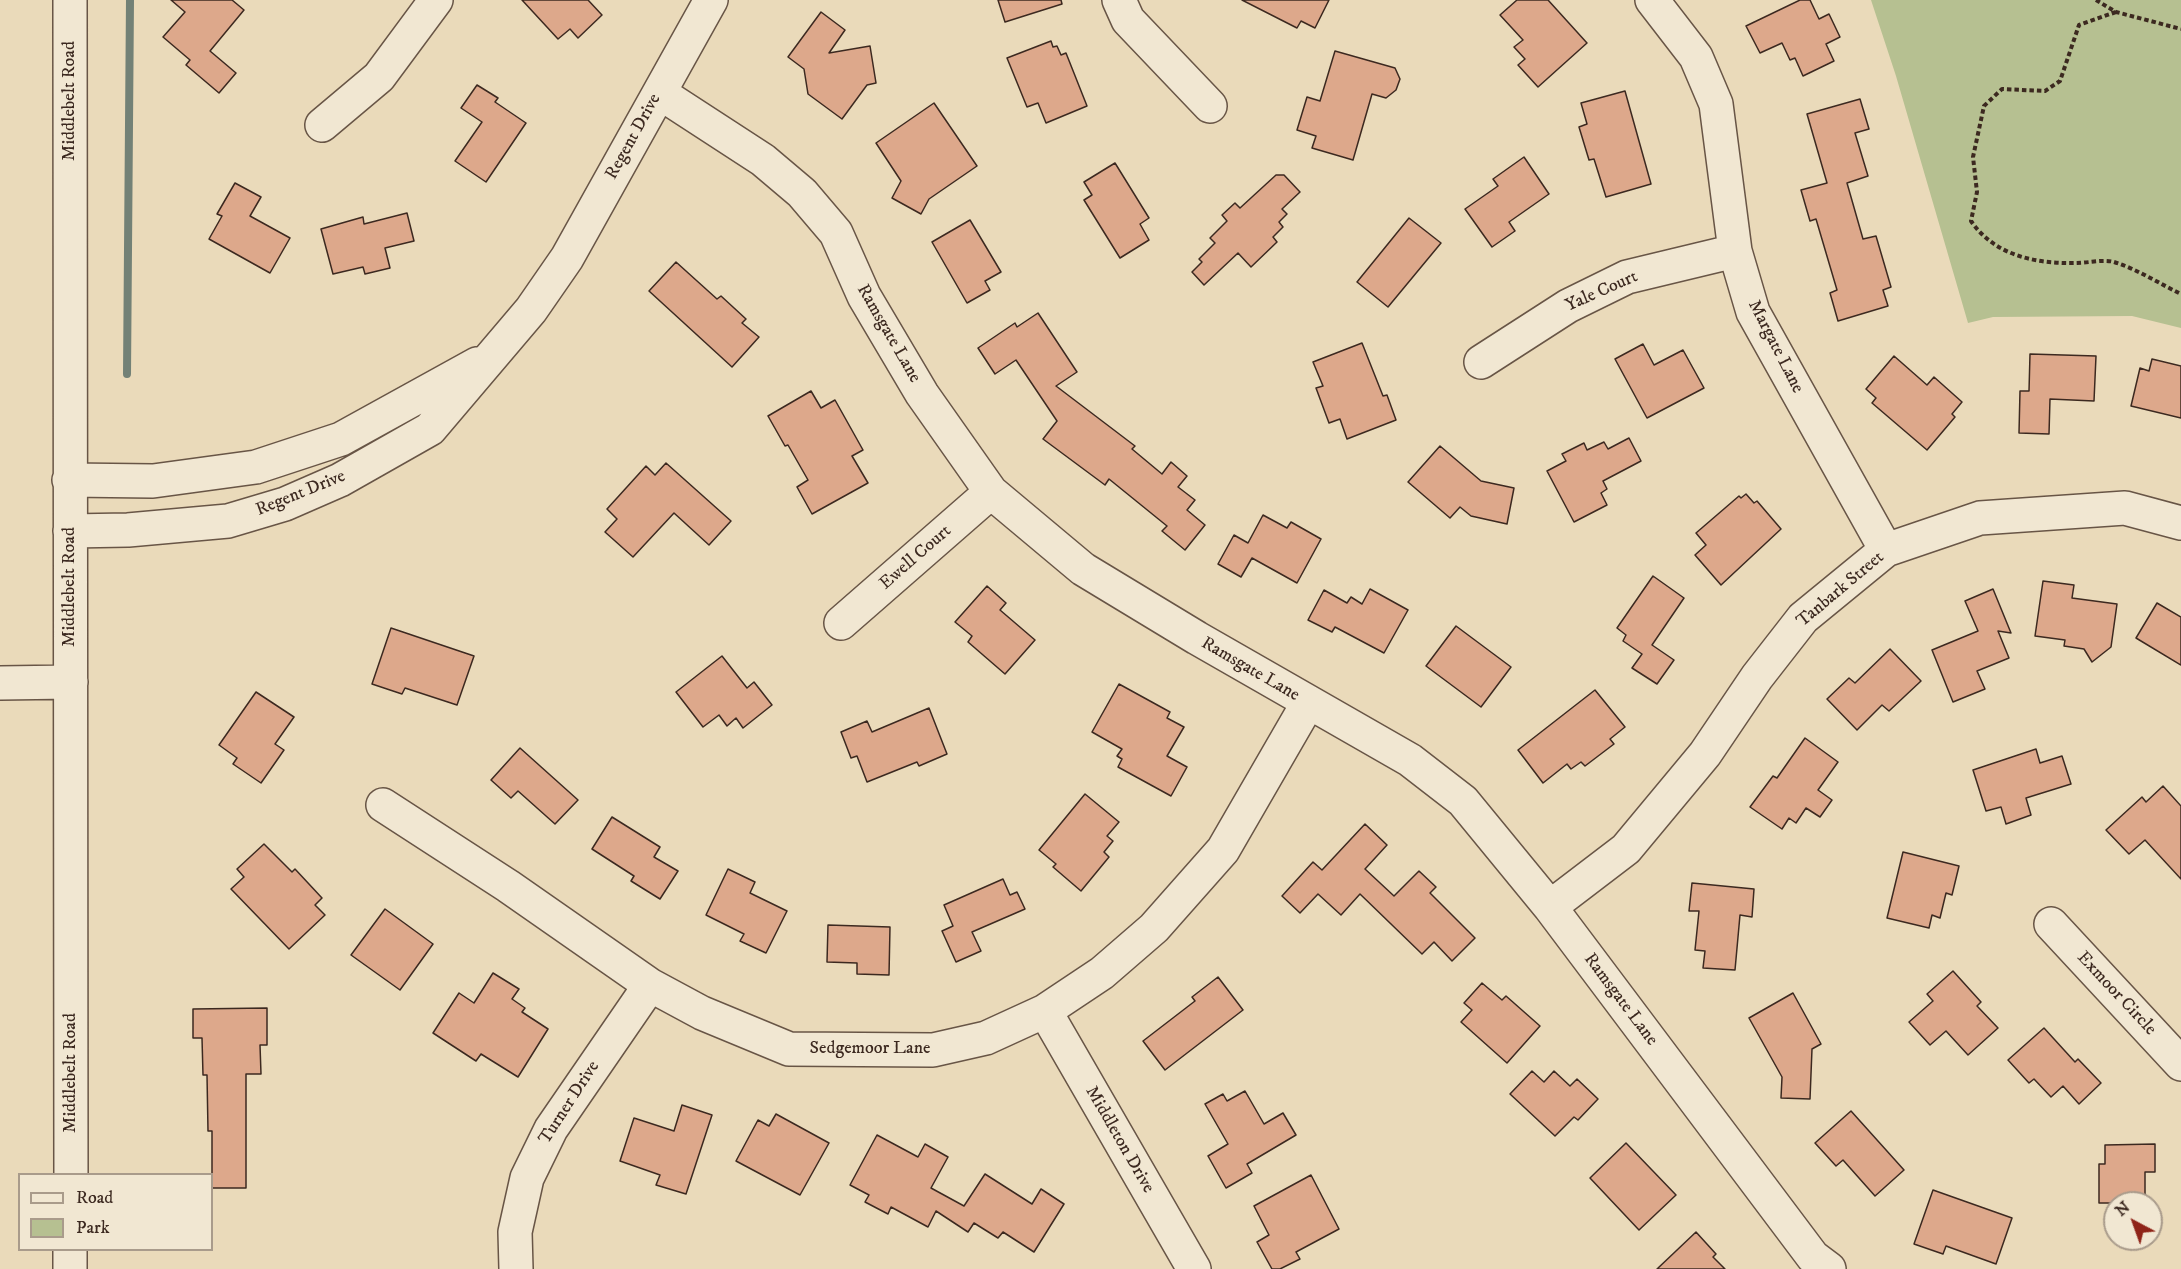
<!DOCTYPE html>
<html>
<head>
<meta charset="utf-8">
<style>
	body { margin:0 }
	#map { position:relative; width:2181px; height:1269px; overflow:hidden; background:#eadaba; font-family:"IM FELL DW Pica",serif }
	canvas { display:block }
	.legend { position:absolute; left:18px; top:1173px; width:195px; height:78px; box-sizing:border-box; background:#f1e7d2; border:2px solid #a99b8b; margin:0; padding:8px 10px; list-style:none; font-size:18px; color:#3c2920 }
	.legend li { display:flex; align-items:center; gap:12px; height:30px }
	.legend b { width:30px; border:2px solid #a99b8b }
	.north { position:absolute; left:2103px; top:1191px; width:60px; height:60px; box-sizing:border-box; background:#f1e7d2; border:2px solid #a99b8b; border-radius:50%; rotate:319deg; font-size:16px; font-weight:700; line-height:24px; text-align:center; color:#3c2920 }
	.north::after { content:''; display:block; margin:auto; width:21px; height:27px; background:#8f2418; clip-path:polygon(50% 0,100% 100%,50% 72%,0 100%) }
</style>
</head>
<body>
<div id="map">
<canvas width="2181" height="1269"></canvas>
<ul class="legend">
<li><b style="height:8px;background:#f1e7d2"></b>Road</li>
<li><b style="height:16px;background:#b6c091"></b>Park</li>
</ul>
<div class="north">N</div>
</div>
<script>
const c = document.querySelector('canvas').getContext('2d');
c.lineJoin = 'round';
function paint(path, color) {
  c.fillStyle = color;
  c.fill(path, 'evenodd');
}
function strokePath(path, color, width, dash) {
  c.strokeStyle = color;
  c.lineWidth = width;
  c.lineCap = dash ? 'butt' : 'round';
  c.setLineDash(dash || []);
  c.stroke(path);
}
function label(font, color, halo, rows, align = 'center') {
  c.font = font + ' "IM FELL DW Pica",serif';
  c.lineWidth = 4.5;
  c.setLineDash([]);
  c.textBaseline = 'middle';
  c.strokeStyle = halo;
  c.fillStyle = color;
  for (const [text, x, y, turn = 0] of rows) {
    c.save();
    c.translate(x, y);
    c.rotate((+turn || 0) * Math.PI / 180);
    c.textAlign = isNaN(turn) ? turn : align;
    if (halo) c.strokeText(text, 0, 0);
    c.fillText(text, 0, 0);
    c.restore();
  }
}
const green = new Path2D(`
	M1871 0H2181V328L2132 316 1993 317 1968 323 1896 76Z`);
const stream = new Path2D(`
	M127 374 130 0`);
const building = new Path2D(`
	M171 0H232L244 10 210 51 236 73 219 93 186 65 190 60 163 37 185 12Z
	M522 0H588L602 15 578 38 570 29 558 39Z
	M998 0H1061L1062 4 1005 22Z
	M1242 0H1329L1315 28 1301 21 1297 28Z
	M1517 0H1548L1587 43 1538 87 1518 65 1525 59 1514 47 1523 40 1500 15Z
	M1800 0H1810L1819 19 1829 14 1840 37 1826 44 1834 61 1803 76 1795 58 1790 60 1782 43 1760 53 1746 26Z
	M821 12 845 30 829 53 870 46 876 83 867 85 842 119 808 94 804 69 788 57Z
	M1051 41 1053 47 1057 46 1061 55 1066 53 1087 106 1046 123 1038 103 1027 107 1007 58Z
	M1335 51 1395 68 1400 79 1396 90 1386 98 1372 94 1353 160 1312 148 1316 136 1297 130 1307 97 1320 101Z
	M477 85 498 98 495 102 526 123 486 182 455 161 482 122 461 108Z
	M1625 91 1651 184 1606 197 1594 159 1589 160 1579 127 1587 124 1581 103Z
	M1860 99 1869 129 1855 133 1868 176 1847 183 1863 239 1876 236 1891 287 1883 290 1888 306 1838 321 1830 293 1837 290 1816 219 1810 221 1801 190 1827 183 1807 114Z
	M934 103 977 166 929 199 921 214 892 198 901 181 876 143Z
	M1524 157 1549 194 1509 222 1515 231 1492 247 1465 209 1498 186 1493 179Z
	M1115 163 1149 218 1140 224 1149 240 1120 258 1084 200 1092 195 1084 182Z
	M1276 175H1284L1300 192 1282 209 1287 214 1279 222 1283 227 1273 237 1277 242 1251 267 1238 253 1204 285 1192 272 1202 262 1199 259 1215 243 1210 238 1227 221 1222 215 1235 203 1240 208Z
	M235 183 261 197 250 216 290 238 270 273 209 239 222 216 217 214Z
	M407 213 414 241 385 248 390 268 365 274 363 267 333 274 321 229 363 217 364 224Z
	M1409 218 1441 243 1388 307 1357 282Z
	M970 220 1001 272 985 281 990 290 967 303 932 242Z
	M676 262 717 299 721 296 746 319 742 323 759 337 732 367 649 291Z
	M1038 313 1077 372 1056 386 1135 446 1132 449 1162 474 1171 462 1187 476 1178 487 1195 500 1187 510 1205 525 1185 550 1162 531 1167 526 1109 479 1105 485 1043 439 1057 421 1016 360 995 374 978 348 1015 323 1017 327Z
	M1362 343 1383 396 1387 395 1396 420 1347 439 1340 419 1329 423 1316 388 1323 386 1313 362Z
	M1643 344 1654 365 1683 350 1704 388 1647 418 1615 359Z
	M2030 354 2096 356 2094 401 2050 399 2049 434 2019 433 2020 391H2029Z
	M1894 356 1927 385 1934 377 1962 402 1952 414 1955 417 1927 450 1872 403 1876 398 1866 389Z
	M2152 359 2181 366V418L2131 406 2140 368 2149 371Z
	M811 391 821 408 835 400 863 450 852 456 868 483 812 514 797 487 808 480 788 445 785 446 768 416Z
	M1629 438 1641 461 1603 481 1607 489 1601 493 1607 505 1574 522 1547 471 1566 461 1562 454 1584 443 1587 450 1604 442 1608 449Z
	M1440 446 1481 481 1514 488 1507 524 1471 516 1460 507 1450 518 1408 482Z
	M666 463 731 521 709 545 674 513 633 557 605 532 617 519 607 509 646 466 655 475Z
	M1746 494 1754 503 1757 501 1781 529 1721 585 1695 555 1706 545 1696 533 1739 496 1741 498Z
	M1263 515 1287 528 1291 522 1321 539 1297 583 1252 558 1241 577 1218 564 1234 535 1248 543Z
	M1653 576 1684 598 1652 645 1674 660 1657 684 1632 668 1642 654 1623 641 1626 635 1617 628Z
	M2043 581 2074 585 2072 598 2117 604 2111 647 2092 662 2084 649 2064 646 2065 640 2035 636Z
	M987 586 1006 603 1000 610 1035 640 1005 674 968 642 972 636 955 622Z
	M1370 589 1408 610 1384 653 1335 627 1332 632 1308 620 1324 590 1347 603 1351 597 1362 604Z
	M1993 589 2011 633 1998 631 2009 658 1977 671 1985 689 1953 702 1932 650 1978 631 1965 601Z
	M2157 603 2181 617V665L2136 638Z
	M1456 626 1511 667 1481 707 1426 666Z
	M391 628 474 656 457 705 405 688 402 694 372 684Z
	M1890 649 1921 681 1889 711 1882 705 1857 730 1827 699 1849 678 1855 683Z
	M722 656 747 688 754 682 772 705 743 728 736 718 727 726 719 715 703 727 676 692Z
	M1119 684 1170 712 1167 718 1184 727 1167 756 1187 767 1171 796 1118 767 1122 759 1117 756 1122 749 1092 732Z
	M1595 690 1625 727 1610 739 1614 744 1585 766 1581 762 1571 769 1567 764 1543 783 1518 750Z
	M256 692 294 717 275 744 284 750 261 783 233 764 237 758 219 745Z
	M929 708 947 754 919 766 917 762 867 782 857 756 851 758 841 732 867 721 872 732Z
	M1805 738 1838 762 1818 790 1832 800 1820 817 1806 808 1796 823 1789 818 1782 829 1750 807 1773 776 1777 778Z
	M520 748 578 800 555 824 518 791 511 798 491 780Z
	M2036 749 2040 763 2062 756 2071 784 2026 798 2031 815 2006 824 2001 807 1986 811 1973 770Z
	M2163 786 2181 806V879L2145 840 2129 854 2106 830 2142 797 2146 802Z
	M1085 794 1119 822 1107 836 1113 841 1104 852 1109 857 1081 891 1053 867 1056 864 1039 850Z
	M612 817 660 847 654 857 678 871 660 899 631 881 634 876 592 849Z
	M1365 824 1387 845 1365 869 1394 896 1419 871 1436 887 1430 893 1475 938 1452 961 1434 942 1422 954 1360 894 1341 915 1318 894 1300 913 1282 896 1313 862 1322 870Z
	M264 844 292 872 295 869 322 898 315 905 325 915 289 949 231 889 244 877 237 869Z
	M1903 852 1959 866 1952 895 1946 893 1940 918 1932 915 1929 928 1887 918Z
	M728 869 755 882 750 893 787 911 766 953 740 941 744 934 706 915Z
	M1003 879 1010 895 1017 892 1025 909 972 932 981 951 956 962 942 931 953 926 944 905Z
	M1692 883 1754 889 1752 917 1740 915 1735 970 1703 968 1705 951 1695 950 1699 911H1689Z
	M385 909 433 944 400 990 351 955Z
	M828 925 890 927 889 975 857 974V963L827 962Z
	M1953 971 1981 1002 1977 1006 1998 1028 1968 1055 1946 1031 1930 1045 1909 1022 1933 1001 1927 994Z
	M493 973 519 989 512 999 525 1008 522 1012 548 1029 518 1077 481 1054 476 1061 433 1033 459 993 474 1003Z
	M1218 977 1243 1010 1165 1070 1143 1041 1195 1001 1192 997Z
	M1482 983 1502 1000 1506 996 1540 1026 1507 1063 1461 1022 1472 1010 1464 1003Z
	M1793 993 1821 1044 1812 1049 1810 1099 1781 1098 1782 1077 1749 1018Z
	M267 1008V1045H260L261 1074H246V1188H212V1131H208L207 1075H203L202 1038H193V1009Z
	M2044 1028 2075 1062 2078 1059 2101 1083 2079 1104 2063 1086 2051 1097 2034 1079 2029 1083 2008 1060Z
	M1532 1071 1544 1082 1554 1071 1570 1086 1577 1079 1598 1099 1578 1120 1574 1117 1555 1136 1510 1094Z
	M1245 1091 1264 1124 1283 1113 1296 1135 1247 1164 1252 1173 1226 1188 1208 1156 1228 1144 1205 1104 1223 1094 1227 1101Z
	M682 1105 712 1115 686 1194 656 1185 660 1175 620 1161 634 1118 674 1131Z
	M1851 1111 1904 1170 1875 1196 1843 1160 1836 1166 1815 1143Z
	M776 1114 829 1143 800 1195 736 1161 758 1120 769 1126Z
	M877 1135 918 1157 925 1144 948 1157 931 1188 964 1206 985 1174 1032 1204 1041 1189 1064 1204 1034 1252 1003 1232 998 1238 974 1223 968 1232 936 1211 928 1227 891 1207 888 1214 865 1202 869 1195 850 1185Z
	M1626 1143 1676 1195 1639 1230 1590 1178Z
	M2155 1144V1172H2145V1203H2099V1164H2105V1145Z
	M1311 1175 1339 1229 1296 1252 1300 1259 1280 1269H1272L1257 1242 1269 1235 1254 1206Z
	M1933 1190 2012 1218 1996 1264 1946 1246 1943 1254 1914 1244Z
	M1696 1232 1716 1254 1713 1257 1725 1269H1657Z`);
const path = new Path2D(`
	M2096 0 2116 12 2181 29
	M2116 12 2079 25 2060 81 2045 91 2002 89 1984 106 1973 157 1977 192 1971 221C1995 256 2036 264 2077 263 2088 263 2103 259 2114 262 2137 269 2160 284 2181 294`);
const minor = new Path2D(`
	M70 0 71 1174
	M1119 0 1128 20 1210 106
	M1652 0 1696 57 1716 104 1735 251 1753 312 1886 550
	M660 93 763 160 802 193 836 233 864 296 922 394 991 492 1083 569 1197 638 1410 760 1463 801 1550 907 1813 1257 1829 1269
	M322 125 379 77 436 0
	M1481 362 1568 306 1627 277 1735 251
	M69 480 153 481 256 467 341 439 477 364
	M70 531 128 530 228 521 285 504 340 480 430 429 531 310 567 258 711 0
	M841 623 991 492
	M0 683 71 682
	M383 805 508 886 650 985 702 1013 789 1049 933 1050 986 1038 1045 1011 1102 973 1154 928 1223 850 1308 703
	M1550 907 1626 849 1705 754 1757 677 1803 618 1886 550 1980 518 2125 508 2181 523
	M2051 924 2181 1064
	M1045 1011 1194 1269
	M70 1269V1250
	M516 1269 515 1232 527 1178 551 1129 650 985`);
const streetNames = [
	["Middlebelt Road",70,101,-90],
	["Regent Drive",634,137,-61],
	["Yale Court",1602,292,-24],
	["Ramsgate Lane",888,334,60],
	["Margate Lane",1775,347,63],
	["Regent Drive",301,494,-22],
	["Ewell Court",916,558,-41],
	["Middlebelt Road",70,587,-90],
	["Tanbark Street",1841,590,-40],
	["Ramsgate Lane",1250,670,30],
	["Exmoor Circle",2116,994,47],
	["Ramsgate Lane",1620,1000,53],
	["Sedgemoor Lane",870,1049],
	["Middlebelt Road",71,1073,-90],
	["Turner Drive",570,1103,-57],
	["Middleton Drive",1119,1140,60]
];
paint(green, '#b6c091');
strokePath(stream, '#738176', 8);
paint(building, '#dda88b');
strokePath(building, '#3c2920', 1.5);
strokePath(minor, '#685546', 36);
strokePath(path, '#3c2920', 4, [4.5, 3]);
strokePath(minor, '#f1e7d2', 33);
label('18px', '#3c2920', '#f1e7d2', streetNames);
</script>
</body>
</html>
